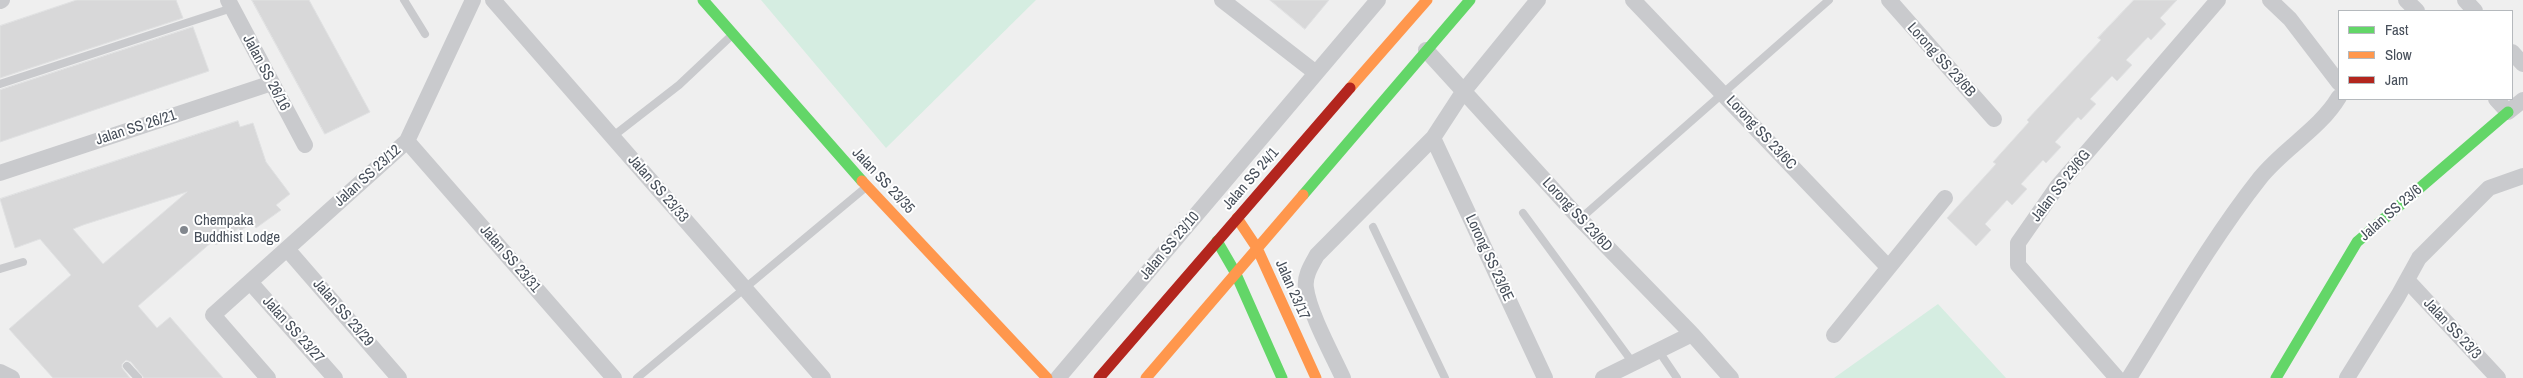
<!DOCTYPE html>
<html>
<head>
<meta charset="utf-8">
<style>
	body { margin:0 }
	#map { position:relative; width:2523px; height:378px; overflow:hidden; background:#efefef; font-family:"Archivo Narrow",sans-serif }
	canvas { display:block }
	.legend { position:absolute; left:2338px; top:10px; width:175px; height:90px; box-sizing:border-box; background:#fff; border:1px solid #b5b9bd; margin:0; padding:6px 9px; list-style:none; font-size:15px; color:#474f5a }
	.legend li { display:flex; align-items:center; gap:10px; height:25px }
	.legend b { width:25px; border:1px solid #b5b9bd }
</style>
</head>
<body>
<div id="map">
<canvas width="2523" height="378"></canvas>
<ul class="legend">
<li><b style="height:6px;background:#63d668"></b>Fast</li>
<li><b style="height:6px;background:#ff974d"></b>Slow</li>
<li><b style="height:6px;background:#b3261e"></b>Jam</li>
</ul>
</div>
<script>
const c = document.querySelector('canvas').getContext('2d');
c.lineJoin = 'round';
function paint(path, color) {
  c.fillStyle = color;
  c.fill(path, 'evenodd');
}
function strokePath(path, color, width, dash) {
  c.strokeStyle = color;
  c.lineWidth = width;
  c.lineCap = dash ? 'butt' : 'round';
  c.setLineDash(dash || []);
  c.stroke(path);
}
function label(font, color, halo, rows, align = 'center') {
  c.font = font + ' "Archivo Narrow",sans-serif';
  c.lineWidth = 4;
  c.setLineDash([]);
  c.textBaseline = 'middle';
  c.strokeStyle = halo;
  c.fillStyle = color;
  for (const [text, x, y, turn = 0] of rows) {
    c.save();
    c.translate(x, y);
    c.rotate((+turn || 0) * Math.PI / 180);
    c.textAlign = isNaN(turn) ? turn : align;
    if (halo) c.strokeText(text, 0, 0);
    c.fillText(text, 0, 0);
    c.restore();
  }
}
const green = new Path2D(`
	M761 0H1036L886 148Z
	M1938 304 2006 378H1834Z`);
const building = new Path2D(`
	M77 0H176L183 18 0 78V26Z
	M252 0H309L370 112 325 134Z
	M1270 0H1329L1305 29Z
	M2134 0H2177L2160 18 2166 24 2151 40 2148 37 2126 60 2132 65 2117 81 2112 76 2090 99 2096 104 2081 120 2078 117 2055 142 2061 147 2046 163 2043 160 2021 184 2027 189 2012 205 2007 200 1985 224 1991 230 1976 246 1947 218 1996 164 1993 162 2029 122 2027 120 2101 40 2098 38Z
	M193 27 209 71 0 142V90Z
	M238 121 240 127 253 123 266 162 290 194 276 205 281 210 256 228 252 223 240 231 239 228 216 245 213 241 138 306 157 328 170 317 223 378H144L131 362 126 360 122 364V368L130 378H53L9 329 71 275 40 239 15 248 0 199ZM187 192 103 264 73 229 83 225Z`);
const lane = new Path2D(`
	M404 0 425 34
	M0 84 232 8
	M612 137 679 85 731 36
	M1523 213 1633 363
	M1580 219 1829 0
	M1373 227 1445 378
	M0 269 23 262
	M1658 350 1677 378
	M127 366 138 378
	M637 378 865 188`);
const street = new Path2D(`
	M228 0 305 145
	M493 0 823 378
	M1222 0 1316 73
	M1633 0 1888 267
	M1889 0 1994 119
	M2270 0 2290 19 2339 83
	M2406 0 2417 11
	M2465 0 2475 11
	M0 1 2 0
	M1426 50 1580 219 1692 334 1731 378
	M2512 52 2523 64
	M2496 99 2508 112 2523 100
	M1433 138 1545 378
	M407 141 614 378
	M0 173 272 83
	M287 249 399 378
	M2407 280 2498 378
	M250 282 335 378
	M1834 335 1945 198
	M0 372 12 378
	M268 378 213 315 407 141 473 0
	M1058 378 1378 0
	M1343 378C1332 354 1309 312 1306 288 1304 276 1312 264 1317 255L1433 138 1463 92 1538 0
	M1603 378 1692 334
	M2117 378 2018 265V243L2057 187 2218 0
	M2129 378C2171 311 2211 240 2260 178 2284 148 2319 130 2339 97
	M2347 378 2398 296 2419 258 2489 188 2523 176`);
const fast = new Path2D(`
	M703 0 862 181
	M1303 195 1470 0
	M1217 241 1235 272 1282 378
	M2276 378 2357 242 2508 112`);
const slow = new Path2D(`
	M1350 88 1427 0
	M862 181 1047 378
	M1237 218 1257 248 1316 378
	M1146 378 1303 195`);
const jam = new Path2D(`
	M1099 378 1350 88`);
const markers = [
	[184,230,5,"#82878e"]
];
const streetNames = [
	["Lorong SS 23/6B",1941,60,48],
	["Jalan SS 26/16",266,73,62],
	["Jalan SS 26/21",136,128,-18],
	["Lorong SS 23/6C",1761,133,47],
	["Jalan SS 23/12",368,176,-42],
	["Jalan SS 24/1",1251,179,-49],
	["Jalan SS 23/35",883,181,47],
	["Jalan SS 23/6G",2061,186,-52],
	["Jalan SS 23/33",658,189,49],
	["Jalan SS 23/6",2391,213,-41],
	["Lorong SS 23/6D",1577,215,47],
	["Jalan SS 23/10",1170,246,-50],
	["Lorong SS 23/6E",1489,258,65],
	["Jalan SS 23/31",510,259,49],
	["Jalan 23/17",1292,290,66],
	["Jalan SS 23/29",343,313,49],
	["Jalan SS 23/3",2452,329,47],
	["Jalan SS 23/27",293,330,48]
];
const poiNames = [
	["Chempaka",194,221],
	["Buddhist Lodge",194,238]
];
paint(green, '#d5ede1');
paint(building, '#d8d8d9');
strokePath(building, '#e0e1e2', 1);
strokePath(lane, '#c9cacd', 8);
strokePath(street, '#c9cacd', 16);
strokePath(fast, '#63d668', 11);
strokePath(slow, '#ff974d', 11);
strokePath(jam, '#b3261e', 11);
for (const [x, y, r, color] of markers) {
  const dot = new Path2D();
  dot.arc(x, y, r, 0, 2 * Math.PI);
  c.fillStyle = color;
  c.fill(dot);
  strokePath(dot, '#fff', 2);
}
label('15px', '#474f5a', '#fff', streetNames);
label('15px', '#474f5a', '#fff', poiNames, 'left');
</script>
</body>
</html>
